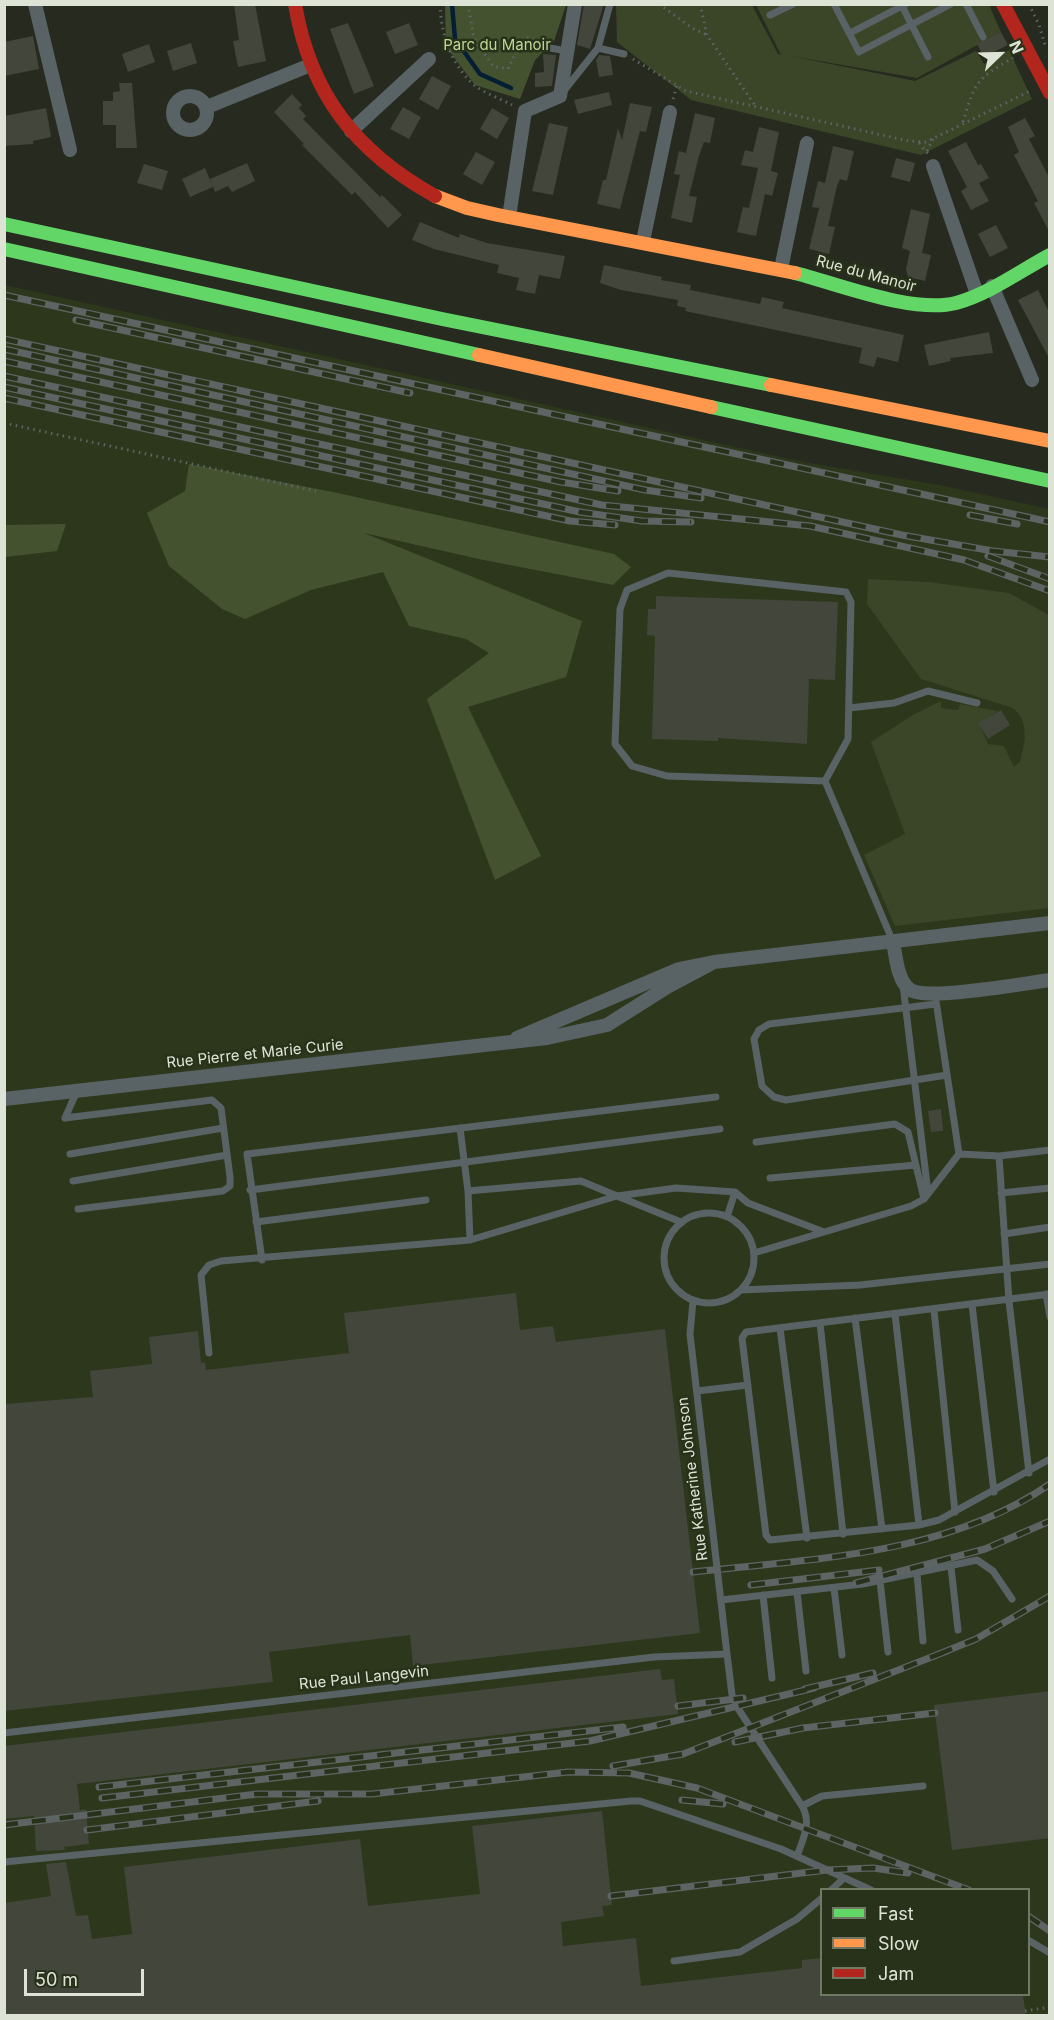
<!DOCTYPE html>
<html>
<head>
<meta charset="utf-8">
<style>
	body { margin:0 }
	#map { position:relative; width:1054px; height:2020px; overflow:hidden; background:#272b1f; font-family:Inter,sans-serif }
	canvas { display:block }
	.frame { position:absolute; inset:0; border:6px solid #dee4d5; pointer-events:none }
	.legend { position:absolute; left:820px; top:1888px; width:210px; height:108px; box-sizing:border-box; background:#283119; border:2px solid #717964; margin:0; padding:8px 10px; list-style:none; font-size:18px; color:#dee4d5 }
	.legend li { display:flex; align-items:center; gap:12px; height:30px }
	.legend b { width:30px; border:2px solid #717964 }
	.north { position:absolute; left:970px; top:24px; width:60px; height:60px; -webkit-text-stroke:4px #283119; paint-order:stroke; rotate:67deg; font-size:16px; font-weight:700; line-height:24px; text-align:center; color:#dee4d5 }
	.north::after { content:''; display:block; margin:auto; width:21px; height:27px; background:#dee4d5; clip-path:polygon(50% 0,100% 100%,50% 72%,0 100%) }
	.scale { position:absolute; left:24px; top:1969px; width:120px; height:27px; box-sizing:border-box; border:3px solid #dee4d5; border-top:0; padding-left:8px; font-size:18px; line-height:21px; white-space:nowrap; color:#dee4d5; -webkit-text-stroke:4px #283119; paint-order:stroke }
</style>
</head>
<body>
<div id="map">
<canvas width="1054" height="2020"></canvas>
<div class="frame"></div>
<ul class="legend">
<li><b style="height:8px;background:#63d668"></b>Fast</li>
<li><b style="height:8px;background:#ff974d"></b>Slow</li>
<li><b style="height:8px;background:#b3261e"></b>Jam</li>
</ul>
<div class="north">N</div>
<div class="scale">50 m</div>
</div>
<script>
const c = document.querySelector('canvas').getContext('2d');
c.lineJoin = 'round';
function paint(path, color) {
  c.fillStyle = color;
  c.fill(path, 'evenodd');
}
function strokePath(path, color, width, dash) {
  c.strokeStyle = color;
  c.lineWidth = width;
  c.lineCap = dash ? 'butt' : 'round';
  c.setLineDash(dash || []);
  c.stroke(path);
}
function label(font, color, halo, rows, align = 'center') {
  c.font = font + ' Inter,sans-serif';
  c.lineWidth = 5;
  c.setLineDash([]);
  c.textBaseline = 'middle';
  c.strokeStyle = halo;
  c.fillStyle = color;
  for (const [text, x, y, turn = 0] of rows) {
    c.save();
    c.translate(x, y);
    c.rotate((+turn || 0) * Math.PI / 180);
    c.textAlign = isNaN(turn) ? turn : align;
    if (halo) c.strokeText(text, 0, 0);
    c.fillText(text, 0, 0);
    c.restore();
  }
}
const built = new Path2D(`
	M5 285 803 462 939 485 1049 509V2015L5 2016ZM822 1890H1028V1994H822Z`);
const green = new Path2D(`
	M616 5H752L778 54 781 55 756 5H989L1001 32 917 78 791 56 915 81 976 51 984 64 1009 50 1032 99 921 155 691 100 617 42Z
	M868 579 929 582 1009 593 1049 615V908L895 926 864 855 905 834 871 742 913 715 941 701V708L958 710 960 704 998 711 979 723 988 744 1004 746 1014 767 1020 762C1025 743 1030 722 1013 708L921 679 867 604Z`);
const forest = new Path2D(`
	M445 5H566L554 41 535 60 520 99 475 85 446 47Z
	M189 464 333 492 614 554 631 567 613 585 479 559 364 533 582 621 566 677 468 707 541 856 495 880 427 699 489 653 466 639 409 626 383 572 311 590 245 619 222 609 169 566 147 513 185 491Z
	M66 524 57 551 5 557V525Z`);
const stream = new Path2D(`
	M452 4 455 39 480 74 511 88`);
const building = new Path2D(`
	M234 4H255L266 61 238 67 233 41 239 40Z
	M584 4H604L590 49 577 45Z
	M348 23 374 86 354 94 330 29Z
	M409 23 418 45 395 54 386 32Z
	M1001 32 1008 45 984 57 977 44Z
	M33 36 39 69 4 76V42Z
	M191 43 197 63 173 71 167 51Z
	M149 44 155 62 128 72 122 54Z
	M543 54 556 55 552 86 535 87V73L544 72Z
	M599 55 610 56 613 75 599 77 596 60Z
	M432 76 451 86 438 110 419 99Z
	M119 83H132L137 148H116V125H103V101H113V92L120 91Z
	M609 92 612 105 578 114 574 100Z
	M292 94 302 105 299 108 306 116 303 119 380 197 382 195 402 215 388 228 355 192 352 195 302 145 304 144 274 112Z
	M630 103 652 107 646 132 640 131 620 209 597 204 603 180H606L618 128 622 140Z
	M403 107 421 117 409 139 390 129Z
	M46 108 51 137 33 141V144L4 146V116Z
	M492 108 509 118 497 139 480 129Z
	M695 113 715 118 710 143 704 142 699 156 689 196 697 197 692 223 671 218 680 175 674 174 679 151 686 153Z
	M1025 118 1035 136 1029 139 1050 179V233L1034 203 1038 201 1014 155 1019 152 1008 127Z
	M549 123 568 127 553 195 532 191Z
	M759 127 779 132 771 171 778 173 772 196 765 194 756 236 737 232 743 207 749 208 758 168 741 165 745 150 753 152Z
	M966 142 978 165 981 164 989 178 979 183 989 201 971 210 961 191 967 187 948 151Z
	M833 146 854 151 847 181 840 179 837 186 828 226 835 227 829 254 809 249 819 208 812 207 818 181 825 183Z
	M476 152 495 162 482 185 463 174Z
	M896 158 915 163 910 182 891 177Z
	M247 163 255 181 232 192 228 186 215 192 210 179Z
	M144 164 168 171 162 190 137 183Z
	M205 168 213 187 190 197 182 179Z
	M911 209 930 214 922 253 931 255 925 281 908 277 906 269 910 251 902 248Z
	M420 222 459 238 460 234 487 243 565 256 560 279 539 275 535 294 516 290 519 278 497 273 499 265 434 249 412 240Z
	M996 225 1008 248 990 257 978 234Z
	M604 265 662 277 661 280 691 285 690 290 760 304 762 297 784 302 782 308 904 335 898 362 877 357 874 367 859 363 862 348 685 311 686 308 677 306 678 300 621 290 600 283Z
	M1038 290 1050 314V360L1018 300Z
	M989 332 993 353 950 358 951 361 929 366 924 345Z
	M656 596 838 602 835 680 809 679 807 744 718 738V741L652 739 655 636 647 635 648 609H656Z
	M1001 710 1010 725 988 739 978 723Z
	M941 1109 943 1131 931 1132 928 1111Z
	M516 1293 520 1330 553 1326 556 1342 665 1329 700 1633 413 1666 410 1635 269 1652 273 1682 4 1711V1404L93 1397 90 1371 152 1364 149 1337 198 1331 201 1363 205 1362 206 1370 349 1353 344 1313Z
	M660 1669 662 1680 674 1679 678 1714 77 1784 80 1810 86 1809 89 1844 64 1847 65 1850 36 1851 34 1816 4 1819V1746Z
	M1050 1691V1838L952 1850 934 1705Z
	M602 1811 612 1905 602 1906 604 1916 561 1922 563 1946 636 1938 641 1986 802 1968V1960L822 1958V1995H1023L1026 2016H4V1903L51 1896 46 1864 66 1862 76 1916 88 1915 92 1939 132 1934 124 1867 360 1839 368 1906 480 1894 472 1826Z`);
const path = new Path2D(`
	M440 4C441 35 451 64 474 85 484 93 501 99 512 105
	M468 4 474 39 493 66 508 69 515 54 528 38 540 43
	M659 4 692 28 707 35
	M700 4 707 35 756 107
	M1029 4 1039 25 1046 48
	M633 59 686 91 909 141 926 142 1030 91
	M673 99 677 85
	M963 122C975 82 976 79 1013 58
	M919 143 928 154
	M927 151 933 139
	M4 423 316 491
	M1025 2011 1050 2007`);
const lane = new Path2D(`
	M834 4 859 52 951 4
	M901 4 928 57
	M966 4 983 37
	M770 15 793 4
	M850 33 906 4
	M550 48 567 51
	M598 48 624 54
	M563 92 598 48 610 4
	M668 573 846 592 851 602 848 739 825 781 667 776 632 766 615 744 620 609 627 590Z
	M849 708 894 703 928 691 977 703
	M825 781 893 942
	M903 985 928 1193
	M936 1004 769 1024 759 1030 754 1039 762 1086 774 1097 786 1100 947 1075
	M65 1118 212 1100 221 1108 230 1177V1186L223 1191 78 1209
	M65 1118 77 1091
	M460 1128 468 1191 470 1240
	M756 1142 895 1124 908 1132 924 1199
	M70 1154 223 1128
	M959 1154 999 1156 1050 1150
	M999 1156 1009 1301 1029 1473
	M770 1178 916 1165
	M73 1181 227 1155
	M250 1190 720 1129
	M468 1191 581 1181 617 1196 676 1188 735 1192 748 1203 824 1232
	M1001 1193 1050 1188
	M664 1258a45 45 0 1 1 90 0a45 45 0 1 1-90 0Z
	M727 1217 735 1192
	M256 1222 426 1200
	M1004 1234 1050 1227
	M754 1253 911 1206 924 1199 959 1154 936 1001
	M262 1260 247 1154 716 1097
	M741 1290 860 1285 1050 1264
	M1046 1294 1050 1317
	M1050 1294 746 1332 742 1338 766 1535 770 1540 919 1525 939 1520 1050 1459
	M693 1301 690 1334 727 1654 732 1695 737 1707 802 1806 822 1796 923 1786
	M972 1305 994 1492
	M934 1310 955 1512
	M895 1314 919 1525
	M855 1318 882 1529
	M820 1323 843 1534
	M780 1328 807 1538
	M209 1353 201 1275 209 1265 221 1261 470 1240 617 1196 681 1222
	M697 1391 748 1385
	M951 1567 958 1630
	M917 1574 923 1641
	M880 1581 888 1652
	M834 1588 842 1655
	M797 1592 806 1671
	M763 1595 772 1678
	M721 1600 863 1584 977 1560 993 1571 1012 1599
	M4 1733 654 1657 727 1654
	M797 1856C803 1839 812 1823 802 1806
	M4 1862 631 1801H640L781 1849 871 1890
	M831 1890 843 1879
	M1028 1940 1050 1953
	M674 1961 740 1952 797 1919 822 1898`);
const street = new Path2D(`
	M35 4 70 150
	M173 113a17 17 0 1 1 34 0a17 17 0 1 1-34 0Z
	M207 107 308 66
	M351 131 429 59
	M933 166 977 294
	M509 217 525 111 560 96 575 4
	M643 241 670 112
	M781 269 807 143
	M992 286 1032 380
	M893 942C896 956 897 979 909 989 924 1002 1025 983 1050 980
	M517 1038 679 969 714 962 1050 923
	M4 1099 547 1038 607 1025 667 987 714 962`);
const fast = new Path2D(`
	M4 224 442 319 771 385
	M4 249 479 355
	M795 273C838 284 913 314 956 303 989 294 1020 271 1050 255
	M711 407 1050 481`);
const slow = new Path2D(`
	M435 196 467 208 498 215 795 273
	M479 355 711 407
	M771 385 1050 441`);
const jam = new Path2D(`
	M295 4C310 94 356 152 435 196
	M1003 4 1050 93`);
const rail = new Path2D(`
	M4 295 1050 522
	M76 320 410 393
	M4 339 902 535 993 551 1050 557
	M4 349 645 490 701 498
	M4 361 561 482 618 491
	M4 376 602 505 810 526 964 560 1050 591
	M4 387 580 512 642 521 691 522
	M4 398 570 521 615 525
	M970 515 1017 524
	M988 556 1050 579
	M693 1572C813 1559 947 1555 1050 1484
	M856 1583 985 1549 1050 1521
	M751 1585 879 1570
	M939 1654 976 1639 1050 1596
	M805 1689 873 1673
	M678 1706 743 1698
	M735 1742 803 1728 935 1713
	M613 1766 683 1754 947 1651
	M99 1787 623 1727
	M102 1798 590 1741 814 1688
	M682 1800 723 1804
	M4 1825 257 1794H372L568 1772 629 1773 697 1788 969 1890
	M87 1830 318 1801
	M611 1896 827 1870 873 1868 908 1873
	M1028 1916 1050 1931`);
const parkNames = [
	["Parc du Manoir",497,45]
];
const streetNames = [
	["Rue du Manoir",866,274,15],
	["Rue Pierre et Marie Curie",255,1054,-6],
	["Rue Katherine Johnson",693,1479,-97],
	["Rue Paul Langevin",364,1678,-6]
];
paint(built, '#2d371b');
paint(green, '#3b4528');
paint(forest, '#45522f');
strokePath(stream, '#041f35', 4.5);
paint(building, '#42463b');
strokePath(path, '#5d6566', 3, [1.5, 4.5]);
strokePath(lane, '#596265', 7);
strokePath(street, '#596265', 14);
strokePath(fast, '#63d668', 14);
strokePath(slow, '#ff974d', 14);
strokePath(jam, '#b3261e', 14);
strokePath(rail, '#5e6464', 7);
strokePath(rail, '#283119', 4.5, [14]);
label('15px', '#bfd895', '#283119', parkNames);
label('15px', '#dee4d5', '#283119', streetNames);
</script>
</body>
</html>
